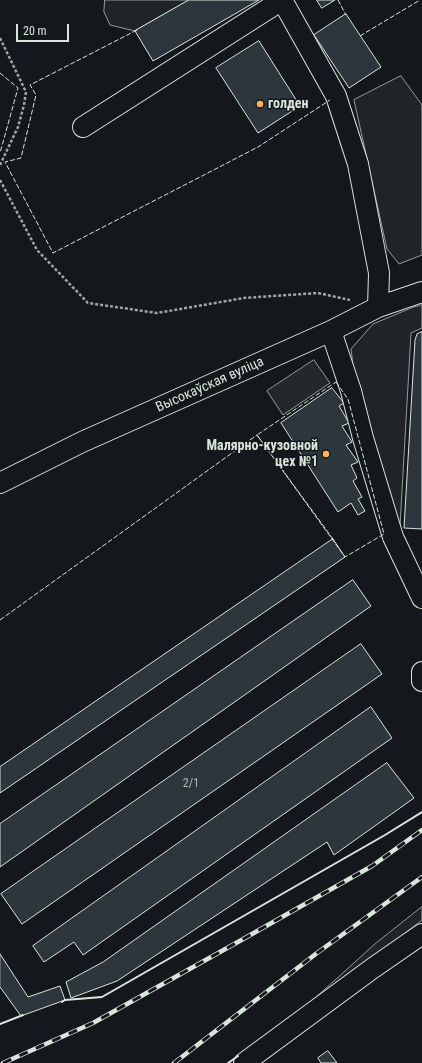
<!DOCTYPE html>
<html>
<head>
<meta charset="utf-8">
<style>
	body { margin:0 }
	#map { position:relative; width:422px; height:1063px; overflow:hidden; background:#14181c; font-family:"Roboto Condensed",sans-serif }
	canvas { display:block }
	.scale { position:absolute; left:16px; top:24px; width:53px; height:18px; box-sizing:border-box; border:2px solid #d8e6dc; border-top:0; padding-left:5px; font-size:12px; line-height:14px; white-space:nowrap; color:#d8e6dc; -webkit-text-stroke:3px #14181c; paint-order:stroke }
</style>
</head>
<body>
<div id="map">
<canvas width="422" height="1063"></canvas>
<div class="scale">20 m</div>
</div>
<script>
const c = document.querySelector('canvas').getContext('2d');
c.lineJoin = 'round';
function paint(path, color) {
  c.fillStyle = color;
  c.fill(path, 'evenodd');
}
function strokePath(path, color, width, dash) {
  c.strokeStyle = color;
  c.lineWidth = width;
  c.lineCap = dash ? 'butt' : 'round';
  c.setLineDash(dash || []);
  c.stroke(path);
}
function label(font, color, halo, rows, align = 'center') {
  c.font = font + ' "Roboto Condensed",sans-serif';
  c.lineWidth = 3;
  c.setLineDash([]);
  c.textBaseline = 'middle';
  c.strokeStyle = halo;
  c.fillStyle = color;
  for (const [text, x, y, turn = 0] of rows) {
    c.save();
    c.translate(x, y);
    c.rotate((+turn || 0) * Math.PI / 180);
    c.textAlign = isNaN(turn) ? turn : align;
    if (halo) c.strokeText(text, 0, 0);
    c.fillText(text, 0, 0);
    c.restore();
  }
}
const green = new Path2D(`
	M105 0H189L135 31 110 25 104 12Z
	M401 76 422 105V255L399 264 387 249 354 100Z
	M422 305V328L411 333 400 526 355 382 351 349 373 324 411 308Z
	M422 907V920L325 996 304 1008 376 943Z`);
const parking = new Path2D(`
	M314 360 330 383 283 415 267 391Z`);
const building = new Path2D(`
	M189 0H259L153 61 135 31Z
	M317 0H335L322 8Z
	M346 14 381 67 349 88 314 35Z
	M259 41 300 106 258 133 216 68Z
	M422 332V529L404 528 415 340 417 334Z
	M332 388 344 403 339 406 349 423 342 426 352 442 346 445 358 462 351 465 357 478 353 481 362 497 358 499 365 511 358 515 351 503 338 512 281 423Z
	M333 539 345 557 0 793V767Z
	M353 580 371 606 0 867V824Z
	M361 644 382 674 22 924 1 894Z
	M371 707 392 738 83 955 74 942 44 962 33 946Z
	M387 763 414 798 334 855 327 842 117 981 71 998 66 982 103 962Z
	M0 954 28 997 60 986 65 1000 21 1016 0 987Z
	M328 1051 337 1063H321L318 1058Z`);
const path = new Path2D(`
	M0 38 26 92 24 105 18 127 0 165
	M0 180 37 250 88 303 157 313 244 298 318 293 350 300`);
const minor = new Path2D(`
	M83 127 282 0 336 96 358 164 379 273 378 307
	M331 331 351 391 363 438 393 537 422 598
	M0 483 82 442 331 331 378 307 422 292
	M422 672V681
	M244 1063 373 968 422 934`);
const rail = new Path2D(`
	M3 1063 93 1023 245 938 372 866 422 830
	M174 1063 317 953 422 877`);
const fence = new Path2D(`
	M338 0 346 15
	M137 30 30 85 36 95 21 158 5 162 53 253 258 147 330 100
	M360 36 420 0
	M0 73 18 88 0 153
	M336 382 348 399 384 534 345 557 257 435Z
	M0 620 257 435 333 539 331 540`);
const wall = new Path2D(`
	M62 1002 65 1000 102 997 385 835 422 812
	M0 1024 23 1015
	M228 1063 238 1056`);
const markers = [
	[260,104,4,"#ffb74d"],
	[326,454,4,"#ffb74d"]
];
const numberNames = [
	["2/1",191,784]
];
const poiNames = [
	["голден",268,104],
	["Малярно-кузовной",318,446,"right"],
	["цех №1",318,462,"right"]
];
const streetNames = [
	["Высокаўская вуліца",210,385,-24]
];
paint(green, '#202428');
strokePath(green, '#939e99', 1);
paint(parking, '#24282b');
strokePath(parking, '#939e99', 1);
paint(building, '#2c363c');
strokePath(building, '#d8e6dc', 1);
strokePath(minor, '#d8e6dc', 22);
strokePath(path, '#9da8a2', 2.5, [3, 2]);
strokePath(minor, '#14181c', 20);
strokePath(rail, '#d8e6dc', 4.5);
strokePath(rail, '#14181c', 3, [9]);
strokePath(fence, '#d8e6dc', 1, [5, 2]);
strokePath(wall, '#d8e6dc', 2);
for (const [x, y, r, color] of markers) {
  const dot = new Path2D();
  dot.arc(x, y, r, 0, 2 * Math.PI);
  c.fillStyle = color;
  c.fill(dot);
  strokePath(dot, '#14181c', 1.5);
}
label('12px', '#adbab4', null, numberNames);
label('bold 14px', '#d8e6dc', '#14181c', poiNames, 'left');
label('14px', '#d8e6dc', '#14181c', streetNames);
</script>
</body>
</html>
